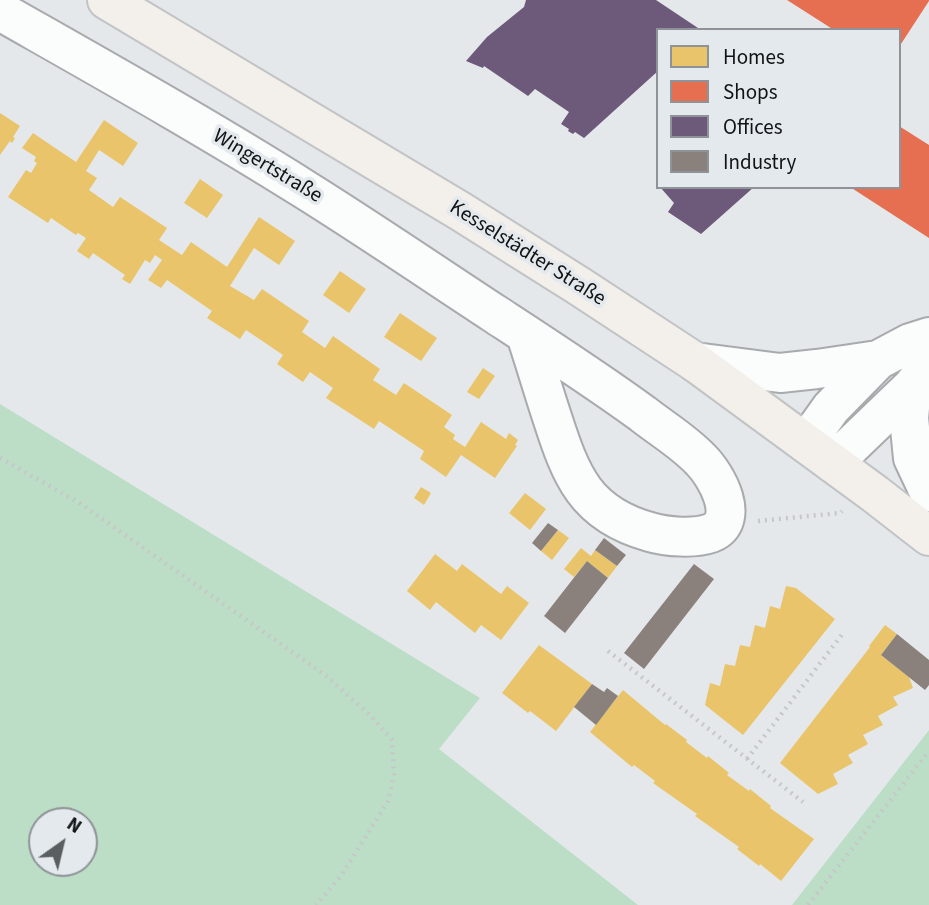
<!DOCTYPE html>
<html>
<head>
<meta charset="utf-8">
<style>
	body { margin:0 }
	#map { position:relative; width:929px; height:905px; overflow:hidden; background:#e5e8eb; font-family:"Source Sans 3",sans-serif }
	canvas { display:block }
	.legend { position:absolute; left:656px; top:28px; width:245px; height:161px; box-sizing:border-box; background:#e3e9ed; border:2px solid #8f9397; margin:0; padding:9px 12px; list-style:none; font-size:21px; color:#111315 }
	.legend li { display:flex; align-items:center; gap:14px; height:35px }
	.legend b { width:35px; border:2px solid #8f9397 }
	.north { position:absolute; left:28px; top:807px; width:70px; height:70px; box-sizing:border-box; background:#e3e9ed; border:2px solid #8f9397; border-radius:50%; rotate:34deg; font-size:19px; font-weight:700; line-height:28px; text-align:center; color:#111315 }
	.north::after { content:''; display:block; margin:auto; width:24px; height:32px; background:#5b5e60; clip-path:polygon(50% 0,100% 100%,50% 72%,0 100%) }
</style>
</head>
<body>
<div id="map">
<canvas width="929" height="905"></canvas>
<ul class="legend">
<li><b style="height:19px;background:#e9c46a"></b>Homes</li>
<li><b style="height:19px;background:#e76f51"></b>Shops</li>
<li><b style="height:19px;background:#6d597a"></b>Offices</li>
<li><b style="height:19px;background:#8a817c"></b>Industry</li>
</ul>
<div class="north">N</div>
</div>
<script>
const c = document.querySelector('canvas').getContext('2d');
c.lineJoin = 'round';
function paint(path, color) {
  c.fillStyle = color;
  c.fill(path, 'evenodd');
}
function strokePath(path, color, width, dash) {
  c.strokeStyle = color;
  c.lineWidth = width;
  c.lineCap = dash ? 'butt' : 'round';
  c.setLineDash(dash || []);
  c.stroke(path);
}
function label(font, color, halo, rows, align = 'center') {
  c.font = font + ' "Source Sans 3",sans-serif';
  c.lineWidth = 7;
  c.setLineDash([]);
  c.textBaseline = 'middle';
  c.strokeStyle = halo;
  c.fillStyle = color;
  for (const [text, x, y, turn = 0] of rows) {
    c.save();
    c.translate(x, y);
    c.rotate((+turn || 0) * Math.PI / 180);
    c.textAlign = isNaN(turn) ? turn : align;
    if (halo) c.strokeText(text, 0, 0);
    c.fillText(text, 0, 0);
    c.restore();
  }
}
const green = new Path2D(`
	M0 404 480 698 439 749 638 905H0ZM42 821H84V863H42Z
	M929 730V905H792Z`);
const homes = new Path2D(`
	M0 113 20 126 13 137 15 138 12 143 10 141 0 155Z
	M104 120 138 143 123 166 99 150 86 171 97 178 89 190 113 207 120 197 167 228 159 240 182 255 191 242 227 267 259 217 295 241 279 265 254 248 230 286 254 300 262 289 309 321 302 332 325 348 333 336 380 369 373 380 396 395 404 383 452 415 444 427 455 435 453 439 465 447 481 422 506 439 509 433 518 440 515 445 517 446 495 478 461 455 446 477 420 459 424 451 379 421 374 429 326 398 333 388 310 372 303 382 277 364 283 355 246 330 240 339 207 318 212 311 167 280 161 288 148 280 162 260 155 255 150 263 145 260 130 284 122 279 125 275 93 253 89 259 77 251 86 238 78 233 76 235 51 218 48 223 8 197 26 170 31 173 37 163 34 161 36 157 22 148 33 133 76 162Z
	M200 179 223 195 207 218 184 203Z
	M340 271 366 289 349 313 323 295Z
	M400 313 437 338 421 361 384 337Z
	M483 368 495 376 479 399 467 392Z
	M421 487 431 493 424 505 414 498Z
	M525 493 546 509 530 530 509 513Z
	M558 530 569 538 552 560 541 551Z
	M581 548 591 556 595 550 617 566 608 578 587 561 574 577 564 569Z
	M435 554 457 571 462 564 501 594 507 586 529 603 501 640 481 625 475 633 436 602 430 610 407 591Z
	M786 586 796 588 835 619 743 735 705 705 710 683 720 686 725 664 735 666 740 645 750 647 755 625 765 628 770 606 780 609Z
	M885 625 897 634 881 655 909 677 913 688 893 697 898 705 878 716 883 725 863 735 868 744 848 755 853 763 833 774 838 784 818 794 780 763 870 647 869 646Z
	M539 645 592 684 556 731 530 711 528 713 502 693Z
	M623 690 665 725 666 724 687 740 686 742 707 758 708 756 729 773 727 775 749 791 750 789 771 806 770 808 814 839 781 881 760 864 759 866 737 849 739 847 695 816 697 814 653 783 655 781 634 765 632 767 590 732Z`);
const shops = new Path2D(`
	M787 0H929V1L899 47V30H834Z
	M899 126 929 145V238L850 187H899Z`);
const offices = new Path2D(`
	M526 0H656L701 30H658V71L584 138 575 132 573 134 568 131 569 129 561 124 569 112 535 89 528 96 484 66 483 68 466 61 487 37 524 7Z
	M660 187H754L701 234 668 212 674 203Z`);
const industry = new Path2D(`
	M548 523 558 530 541 551 532 543Z
	M604 538 626 555 617 566 595 550Z
	M587 561 608 578 565 633 544 616Z
	M694 564 714 579 644 669 624 653Z
	M897 634 929 660V685L925 690 881 655Z
	M592 684 604 692 607 688 618 696 596 725 574 707Z`);
const path = new Path2D(`
	M0 458 78 502 325 675 369 714 392 740 394 775 388 801 341 876 316 905
	M758 521 840 513 842 511
	M608 651 803 802
	M747 759 844 632
	M808 905 929 751`);
const minor = new Path2D(`
	M0 11C102 69 204 126 304 189 368 229 431 272 495 314 544 346 595 379 643 414 662 429 684 442 701 460 716 475 742 520 711 533 694 539 667 537 650 532 585 514 571 476 552 417 543 390 535 362 526 335
	M695 362 780 373 817 369 878 360
	M912 387 909 418 913 458 929 492
	M806 443 831 408 878 360 910 343 929 337
	M833 463 912 387 929 365`);
const major = new Path2D(`
	M107 0 460 211 579 286 695 362 875 494 929 536`);
const streetNames = [
	["Wingertstraße",267,167,31],
	["Kesselstädter Straße",527,254,32]
];
paint(green, '#bcdec6');
paint(homes, '#e9c46a');
paint(shops, '#e76f51');
paint(offices, '#6d597a');
paint(industry, '#8a817c');
strokePath(minor, '#a8abad', 42);
strokePath(major, '#c1c3c4', 42);
strokePath(path, '#c6c7c8', 4.5, [2, 5]);
strokePath(minor, '#fbfcfc', 38);
strokePath(major, '#f3efeb', 38);
label('21px', '#111315', '#e3e9ed', streetNames);
</script>
</body>
</html>
